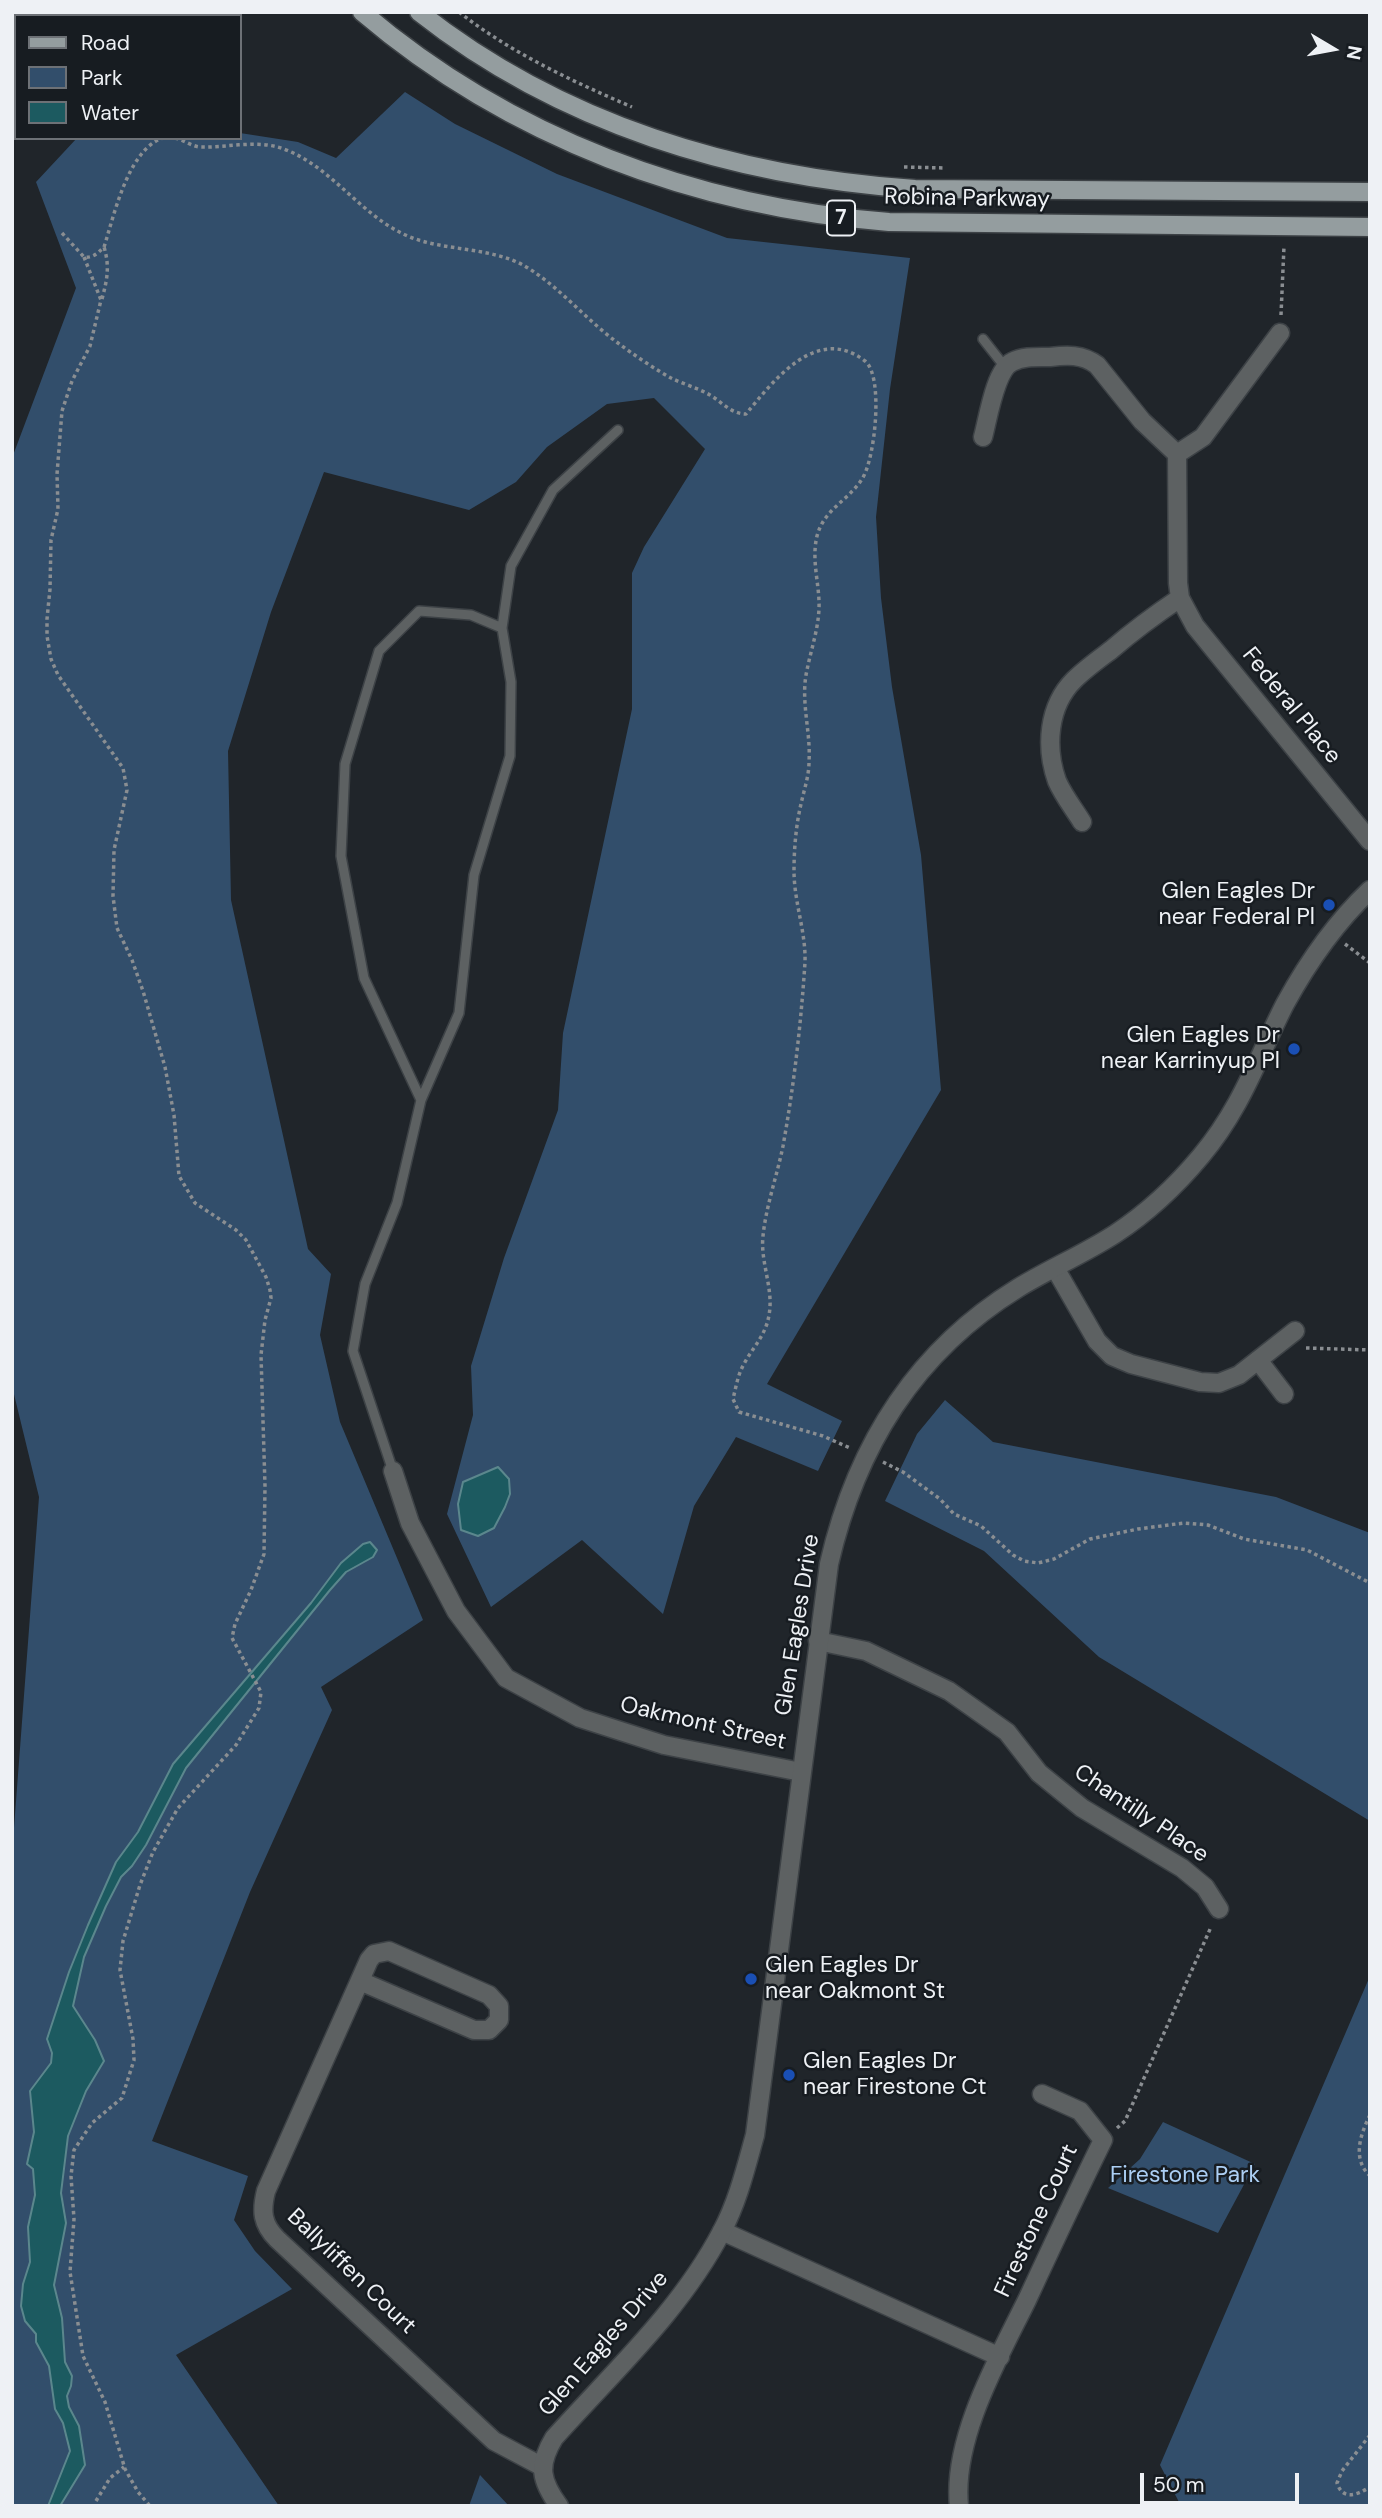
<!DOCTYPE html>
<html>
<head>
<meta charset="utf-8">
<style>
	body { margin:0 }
	#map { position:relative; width:1382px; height:2518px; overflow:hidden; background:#20252a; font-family:"DM Sans",sans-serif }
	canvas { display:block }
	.frame { position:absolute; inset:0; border:14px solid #eef1f5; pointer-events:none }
	.legend { position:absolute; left:14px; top:14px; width:228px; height:126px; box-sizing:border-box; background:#171c21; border:2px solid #6d7176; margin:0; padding:9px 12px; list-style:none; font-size:21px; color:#eef1f5 }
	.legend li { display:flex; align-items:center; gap:14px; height:35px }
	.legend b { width:35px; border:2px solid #6d7176 }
	.north { position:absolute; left:1298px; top:14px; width:70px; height:70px; -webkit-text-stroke:5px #171c21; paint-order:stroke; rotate:100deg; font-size:19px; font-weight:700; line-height:28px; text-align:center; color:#eef1f5 }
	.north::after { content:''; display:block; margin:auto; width:24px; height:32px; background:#eef1f5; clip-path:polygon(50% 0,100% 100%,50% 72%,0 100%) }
	.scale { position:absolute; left:1140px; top:2473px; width:159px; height:32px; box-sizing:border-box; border:4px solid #eef1f5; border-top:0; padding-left:9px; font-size:21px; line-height:24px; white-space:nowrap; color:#eef1f5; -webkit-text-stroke:5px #171c21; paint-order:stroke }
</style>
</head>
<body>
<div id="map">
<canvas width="1382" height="2518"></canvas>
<div class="frame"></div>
<ul class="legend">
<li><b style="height:9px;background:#949d9f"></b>Road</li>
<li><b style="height:19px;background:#324e6b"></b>Park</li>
<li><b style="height:19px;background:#1c5a60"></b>Water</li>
</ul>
<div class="north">N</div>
<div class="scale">50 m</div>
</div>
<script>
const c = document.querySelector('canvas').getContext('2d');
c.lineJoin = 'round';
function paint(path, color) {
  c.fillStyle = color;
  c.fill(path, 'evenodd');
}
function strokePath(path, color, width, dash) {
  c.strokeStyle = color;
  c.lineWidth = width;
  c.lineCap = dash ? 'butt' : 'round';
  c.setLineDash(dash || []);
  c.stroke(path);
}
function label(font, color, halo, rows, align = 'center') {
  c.font = font + ' "DM Sans",sans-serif';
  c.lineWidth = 5;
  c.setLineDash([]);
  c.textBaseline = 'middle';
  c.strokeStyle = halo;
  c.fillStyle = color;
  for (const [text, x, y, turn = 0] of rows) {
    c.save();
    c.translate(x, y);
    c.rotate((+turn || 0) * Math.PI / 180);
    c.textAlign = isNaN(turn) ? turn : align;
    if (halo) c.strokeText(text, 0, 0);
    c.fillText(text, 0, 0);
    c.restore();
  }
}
const green = new Path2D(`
	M405 92 455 124 557 174 727 238 910 258 890 389 876 517 881 598 892 687 921 855 941 1090 767 1384 842 1421 818 1471 736 1437 694 1506 663 1614 582 1540 491 1607 447 1514 473 1415 471 1366 504 1258 558 1110 563 1033 632 709V573L644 547 705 449 654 398 607 404 547 447 516 482 469 510 324 472 271 612 228 751 231 900 308 1249 331 1274 320 1335 340 1422 423 1620 321 1687 332 1710 250 1892 152 2141 248 2176 234 2220 255 2251 292 2289 176 2355 279 2506H12V1854L39 1497 12 1386V458L76 288 36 182 77 138H240V133L298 142 336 158Z
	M945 1400 993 1442 1276 1497 1370 1533V1821L1099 1657 984 1551 885 1501 917 1434Z
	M1370 1976V2506H1181L1160 2465Z
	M1163 2122 1255 2164 1218 2233 1108 2188 1140 2159Z
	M480 2475 509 2506H469Z`);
const water = new Path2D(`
	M498 1467 509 1479 510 1494 505 1507 494 1528 478 1536 461 1530 458 1504 463 1482Z
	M370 1542 377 1550 373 1557 346 1572 330 1590 186 1768 146 1845 132 1866 121 1877 106 1906 84 1957 73 2006 95 2040 104 2061 86 2091 68 2136 61 2193 66 2223 54 2285 62 2318 65 2362 72 2376 71 2386 67 2396 69 2407 79 2426 85 2465 60 2506H48L70 2451 63 2423 55 2409 49 2366 36 2342V2334L25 2321 21 2306 23 2284 30 2262 28 2227 35 2195 33 2169 27 2164 34 2132 30 2091 51 2063 52 2053 47 2039 69 1972 88 1925 116 1862 138 1832 173 1764 311 1603 341 1563 363 1544Z`);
const path = new Path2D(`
	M459 12C511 53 572 81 632 107
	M175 138C184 140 191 146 200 147 227 148 257 139 284 149 334 168 361 217 410 237 445 251 489 247 523 265 558 285 585 319 618 343 634 355 653 368 671 378 683 384 698 388 710 395 722 402 731 414 746 414 774 380 817 324 865 361 884 376 875 460 862 479 848 501 824 509 817 536 811 561 820 585 819 609 818 630 811 650 807 670 800 701 811 731 809 762 809 776 804 790 801 804 796 825 794 849 794 871 794 902 806 932 805 962 801 1024 794 1085 783 1146 777 1176 766 1206 763 1236 760 1262 774 1289 769 1315 766 1335 753 1347 744 1364 738 1374 736 1387 733 1399L739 1412 823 1436 850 1448
	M904 167 946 168
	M62 233 84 257C93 258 97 254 104 247 114 216 128 149 163 138
	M84 257 101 300 90 346 72 381 62 411 57 474 58 509 51 540 50 589 47 619V636L51 659 58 675 123 768 127 790 114 850 113 896 117 928 132 960 143 991 165 1067 174 1115 179 1176 195 1203 236 1230 246 1240 266 1277 270 1290 271 1298 265 1320 261 1355 265 1486 264 1554 251 1590 235 1624 232 1638 261 1692 259 1708 236 1745 178 1808 153 1852 140 1885 123 1941 120 1970 133 2039 134 2060 122 2098 92 2123 74 2150 71 2176 74 2219 70 2272 83 2356 105 2402 125 2469 138 2492 150 2506
	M102 299C107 280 110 267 104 247
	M1281 315 1284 246
	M1345 944 1370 963
	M1306 1348 1370 1350
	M883 1462 903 1472 940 1499 954 1514 981 1526 1013 1555 1024 1561 1038 1563 1054 1559 1090 1539 1138 1529 1184 1523 1208 1525 1244 1539 1307 1550 1370 1583
	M1370 2115C1360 2135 1352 2159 1370 2176
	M1117 2128 1125 2121 1211 1927
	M1370 2435 1342 2471 1337 2483C1343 2501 1357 2495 1370 2487
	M96 2501 110 2478 124 2467`);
const service = new Path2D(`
	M983 339 1005 367
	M419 611 471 615 502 628 511 682 510 756 474 875 459 1013 421 1100 364 978 341 856 345 764 379 651Z
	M502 628 511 566 553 490 618 430
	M393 1471 353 1351 365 1284 397 1203 421 1100`);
const minor = new Path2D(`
	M1280 333 1203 437 1177 454 1178 583 1180 598 1195 626 1370 841
	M983 437C988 419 995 370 1012 362 1023 356 1037 357 1050 357 1067 355 1082 354 1097 365L1142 421 1177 454
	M1082 822C1074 809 1063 795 1057 781 1045 747 1048 706 1074 680 1085 669 1099 659 1111 650 1133 631 1156 614 1180 598
	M1055 1268 1097 1341 1112 1356 1131 1364 1200 1382 1219 1383 1239 1375 1295 1331
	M1258 1360 1284 1394
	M393 1471 410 1523 456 1611 506 1678 580 1718 664 1745 801 1772
	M818 1641 866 1651 949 1691 1007 1732 1039 1773 1082 1808 1182 1868 1205 1887 1219 1909
	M360 1981 474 2030H489L499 2020V2006L489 1995 389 1951 374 1954 369 1960 266 2191C261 2211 262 2224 277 2239L494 2441 543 2467
	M722 2231 1000 2357
	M959 2506C952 2439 998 2359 1027 2300 1052 2246 1077 2193 1103 2140L1080 2111 1042 2094`);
const tertiary = new Path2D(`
	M559 2506C541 2481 537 2466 554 2438 613 2372 681 2310 722 2231 738 2201 746 2167 755 2135L829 1564C856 1447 914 1352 1018 1288 1049 1269 1084 1254 1115 1234 1147 1213 1176 1186 1201 1156 1242 1107 1257 1059 1285 1004 1308 962 1335 923 1370 890`);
const primary = new Path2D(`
	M362 12C510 138 696 207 889 222L1370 227
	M419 12C561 124 736 177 915 189L1370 192`);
const markers = [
	[1329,905,7,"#1a4fb4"],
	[1294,1049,7,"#1a4fb4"],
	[751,1979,7,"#1a4fb4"],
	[789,2075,7,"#1a4fb4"]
];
const shields = [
	[841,218,28]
];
const shieldNames = [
	["7",841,218]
];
const streetNames = [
	["Robina Parkway",967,199,1],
	["Federal Place",1291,706,51],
	["Glen Eagles Drive",798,1625,-81],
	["Oakmont Street",703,1724,13],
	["Chantilly Place",1141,1814,34],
	["Firestone Court",1037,2221,-65],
	["Ballyliffen Court",351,2272,44],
	["Glen Eagles Drive",604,2344,-49]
];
const poiNames = [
	["Glen Eagles Dr",1315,892],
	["near Federal Pl",1315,918],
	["Glen Eagles Dr",1280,1036],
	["near Karrinyup Pl",1280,1062],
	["Glen Eagles Dr",765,1966,"left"],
	["near Oakmont St",765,1992,"left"],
	["Glen Eagles Dr",803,2062,"left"],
	["near Firestone Ct",803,2088,"left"]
];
const parkNames = [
	["Firestone Park",1185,2176]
];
paint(green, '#324e6b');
paint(water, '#1c5a60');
strokePath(water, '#5b878d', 2);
strokePath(service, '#3d4246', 12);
strokePath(minor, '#3d4246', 21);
strokePath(tertiary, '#3d4246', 21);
strokePath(primary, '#3d4246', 21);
strokePath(path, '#8a8e92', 3.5, [3.5, 3.5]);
strokePath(service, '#5d6162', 9);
strokePath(minor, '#5d6162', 18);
strokePath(tertiary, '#5d6162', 18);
strokePath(primary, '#949d9f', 18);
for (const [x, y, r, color] of markers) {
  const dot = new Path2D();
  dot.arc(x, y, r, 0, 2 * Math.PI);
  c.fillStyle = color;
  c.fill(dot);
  strokePath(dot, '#171c21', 2.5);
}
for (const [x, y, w] of shields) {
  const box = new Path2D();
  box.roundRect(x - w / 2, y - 17.5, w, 35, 5);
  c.fillStyle = '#171c21';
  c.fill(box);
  strokePath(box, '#eef1f5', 2);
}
label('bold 21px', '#eef1f5', null, shieldNames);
label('23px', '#eef1f5', '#171c21', streetNames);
label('23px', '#eef1f5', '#171c21', poiNames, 'right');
label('23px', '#accff4', '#171c21', parkNames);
</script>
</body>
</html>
